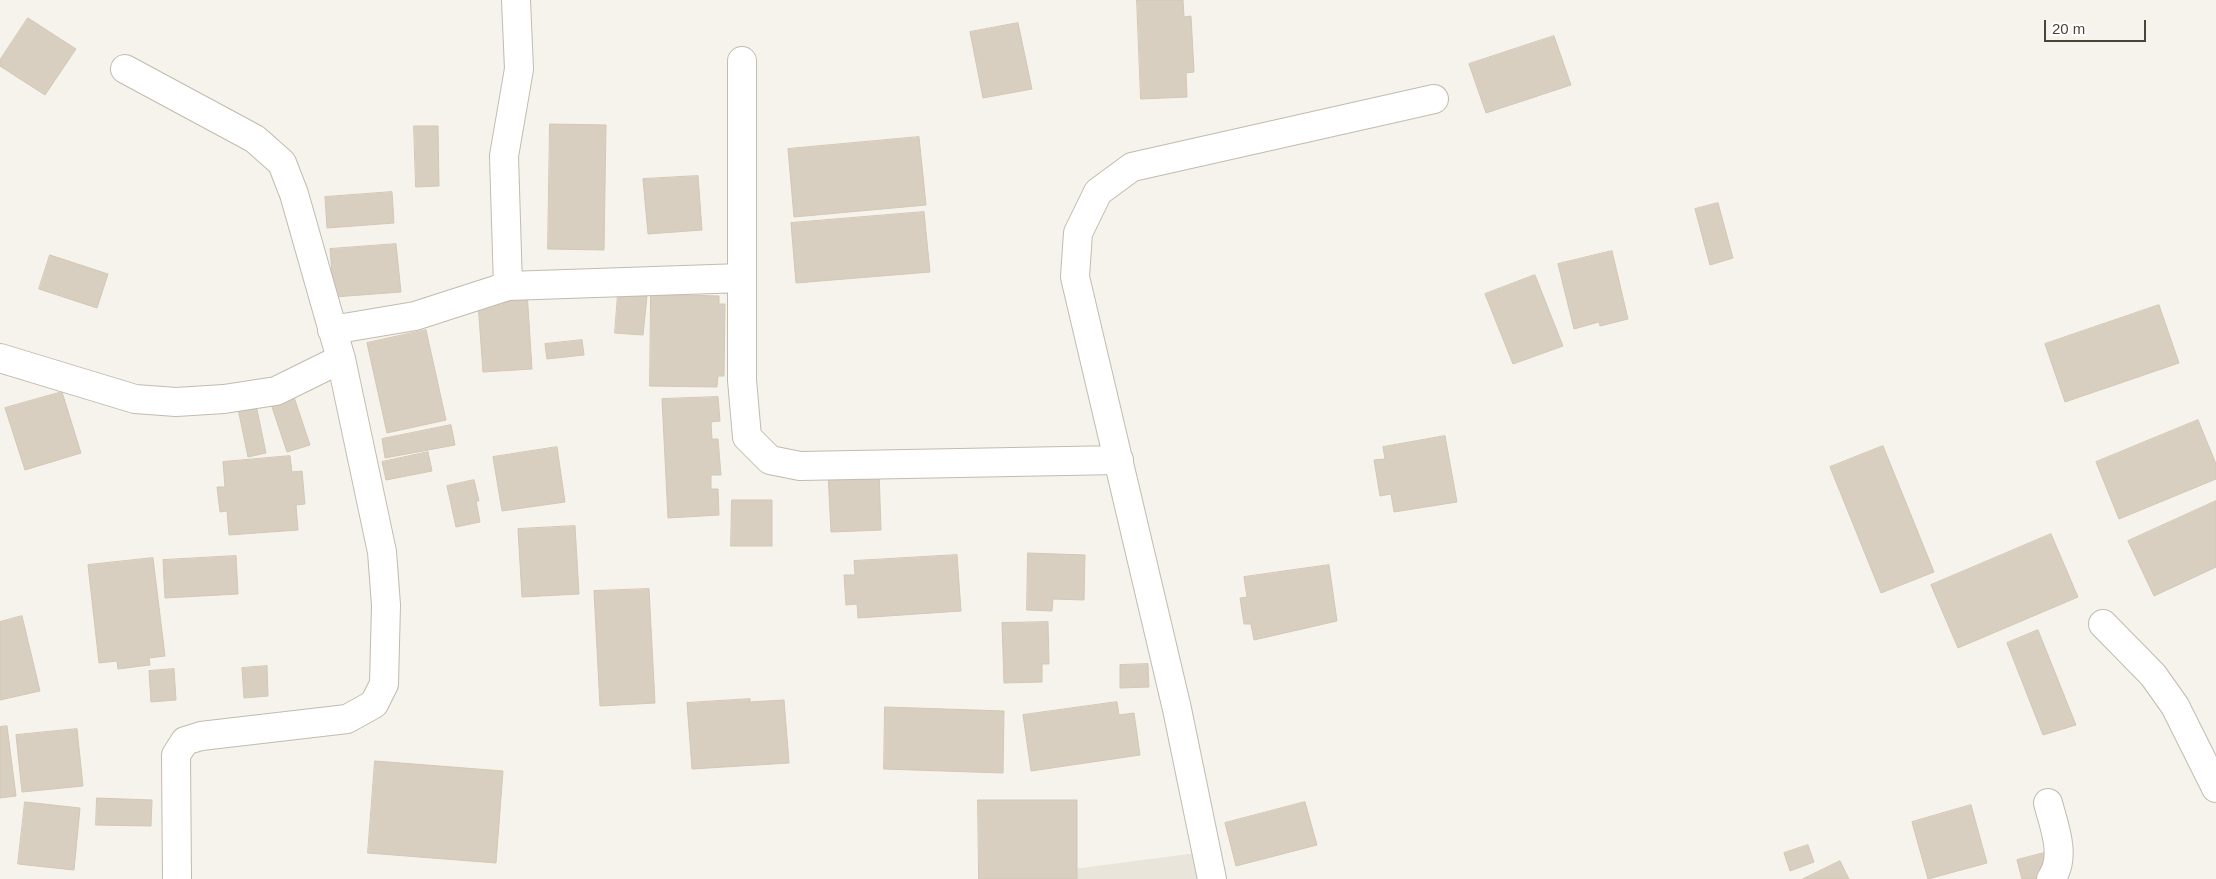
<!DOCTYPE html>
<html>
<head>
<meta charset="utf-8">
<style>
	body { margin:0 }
	#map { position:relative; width:2216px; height:879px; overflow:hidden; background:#f6f3ec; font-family:Helvetica,sans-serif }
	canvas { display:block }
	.scale { position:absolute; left:2044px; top:20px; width:102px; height:22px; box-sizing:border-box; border:2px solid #4b4439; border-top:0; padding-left:6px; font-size:15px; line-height:18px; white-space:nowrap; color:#4b4439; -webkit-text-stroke:4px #fff; paint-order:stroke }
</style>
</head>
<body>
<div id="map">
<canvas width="2216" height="879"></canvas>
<div class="scale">20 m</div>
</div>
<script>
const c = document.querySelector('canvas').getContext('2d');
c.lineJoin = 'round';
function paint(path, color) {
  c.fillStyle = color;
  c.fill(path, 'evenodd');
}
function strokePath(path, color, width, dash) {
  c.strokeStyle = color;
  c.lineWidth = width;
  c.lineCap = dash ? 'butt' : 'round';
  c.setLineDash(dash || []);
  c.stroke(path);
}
const residential = new Path2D(`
	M1212 851 1219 879H996Z`);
const building = new Path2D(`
	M1137 0H1183L1184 17 1191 16 1194 72 1186 73 1187 97 1141 99Z
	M28 18 76 49 45 95 0 66V60Z
	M1018 23 1032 89 983 98 970 32Z
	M1554 36 1571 85 1486 113 1469 64Z
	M550 124 606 125 604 250 548 249Z
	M414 126H438L439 186 416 187Z
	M919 137 926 205 794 217 788 149Z
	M698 176 702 230 648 234 643 179Z
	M392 192 394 223 327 228 325 197Z
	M1718 203 1733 258 1710 265 1695 209Z
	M924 212 930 272 796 283 791 223Z
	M396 244 401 292 334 297 330 249Z
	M1612 251 1628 319 1600 326 1599 322 1574 329 1558 264Z
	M50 255 108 274 97 308 39 289Z
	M1535 275 1563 346 1513 364 1485 294Z
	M527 291 532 369 483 372 478 303Z
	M618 294 647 296 643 335 615 333Z
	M651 294 719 296V304H725L724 376H718L717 387 650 386Z
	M2159 305 2179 363 2065 402 2045 344Z
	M426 330 446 420 387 433 367 343Z
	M582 340 584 355 547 359 545 344Z
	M292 391 310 445 287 452 269 398Z
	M62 392 81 453 25 470 5 408Z
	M254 395 266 453 248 457 236 399Z
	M718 397 720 421 711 422 712 439H718L721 475H711V489H718L719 515 668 518 662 399Z
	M2198 420 2216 464V479L2119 519 2096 462Z
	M451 425 455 445 385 458 382 439Z
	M1445 436 1457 502 1394 512 1391 494 1380 496 1374 460 1385 459 1383 447Z
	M1883 446 1934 572 1881 593 1830 467Z
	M557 447 565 502 502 511 493 457Z
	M428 452 432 471 386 480 382 462Z
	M290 456 292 472 302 471 305 504 296 505 298 530 229 535 227 511 220 512 217 487H225L223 462Z
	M879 471 881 530 831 532 828 473Z
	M474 480 479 501H476L480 522 456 527 447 486Z
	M732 500H772V546H731Z
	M2216 501V567L2154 596 2128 541Z
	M575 526 579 594 522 597 518 529Z
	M2051 534 2078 597 1958 648 1931 585Z
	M1028 553 1085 555 1084 600 1053 599 1052 611 1027 610Z
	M957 555 961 611 858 618 857 604 846 605 844 575H855L854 561Z
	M236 556 238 594 165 598 163 560Z
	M153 558 165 656 149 658 150 665 118 669 117 661 99 663 88 565Z
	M1329 565 1337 621 1254 640 1251 624H1244L1240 598 1247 597 1244 577Z
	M649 589 655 703 600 706 594 591Z
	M22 616 40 691 0 700V622Z
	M1048 622 1049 664H1042V682L1004 683 1002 623Z
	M2038 630 2076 725 2043 735 2007 643Z
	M1148 664 1149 687 1120 688V665Z
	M267 666 268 696 244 698 242 668Z
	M174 669 176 700 151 702 149 671Z
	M750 699V702L784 700 789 763 692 769 687 703Z
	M1117 702 1119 715 1134 713 1140 755 1031 771 1023 715Z
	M885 707 1004 711 1003 773 884 769Z
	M7 726 16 796 0 798V727Z
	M77 729 83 786 22 792 16 735Z
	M375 761 503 771 496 863 368 853Z
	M97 798 152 800 151 826 96 825Z
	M978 800H1077V879H979Z
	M25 802 80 808 74 870 18 864Z
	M1305 802 1317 845 1236 866 1225 823Z
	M1971 805 1987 863 1928 879 1912 822Z
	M1808 845 1814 862 1790 871 1784 853Z
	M2044 853 2051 879H2022L2017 860Z
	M1840 861 1849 879H1803Z`);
const minor = new Path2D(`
	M742 61V380L747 437 770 460 800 466 1119 460
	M125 69 255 139 282 163 294 194 341 359 382 552 386 605 384 684 374 704 347 719 201 736 185 741 176 755 177 879
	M508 286 742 278
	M332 330 415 316 508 286 504 156 519 69 516 0
	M0 358 135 399 176 402 224 399 276 391 341 359
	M2103 624 2153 675 2175 706 2216 788
	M2048 803C2054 826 2067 857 2051 879
	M1212 879 1177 709 1075 277 1078 233 1098 192 1132 167 1434 99`);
paint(residential, '#eae5da');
paint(building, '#d8cfc1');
strokePath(building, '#d3c7b4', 1);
strokePath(minor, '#c2bbae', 30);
strokePath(minor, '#fff', 28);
</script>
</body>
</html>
